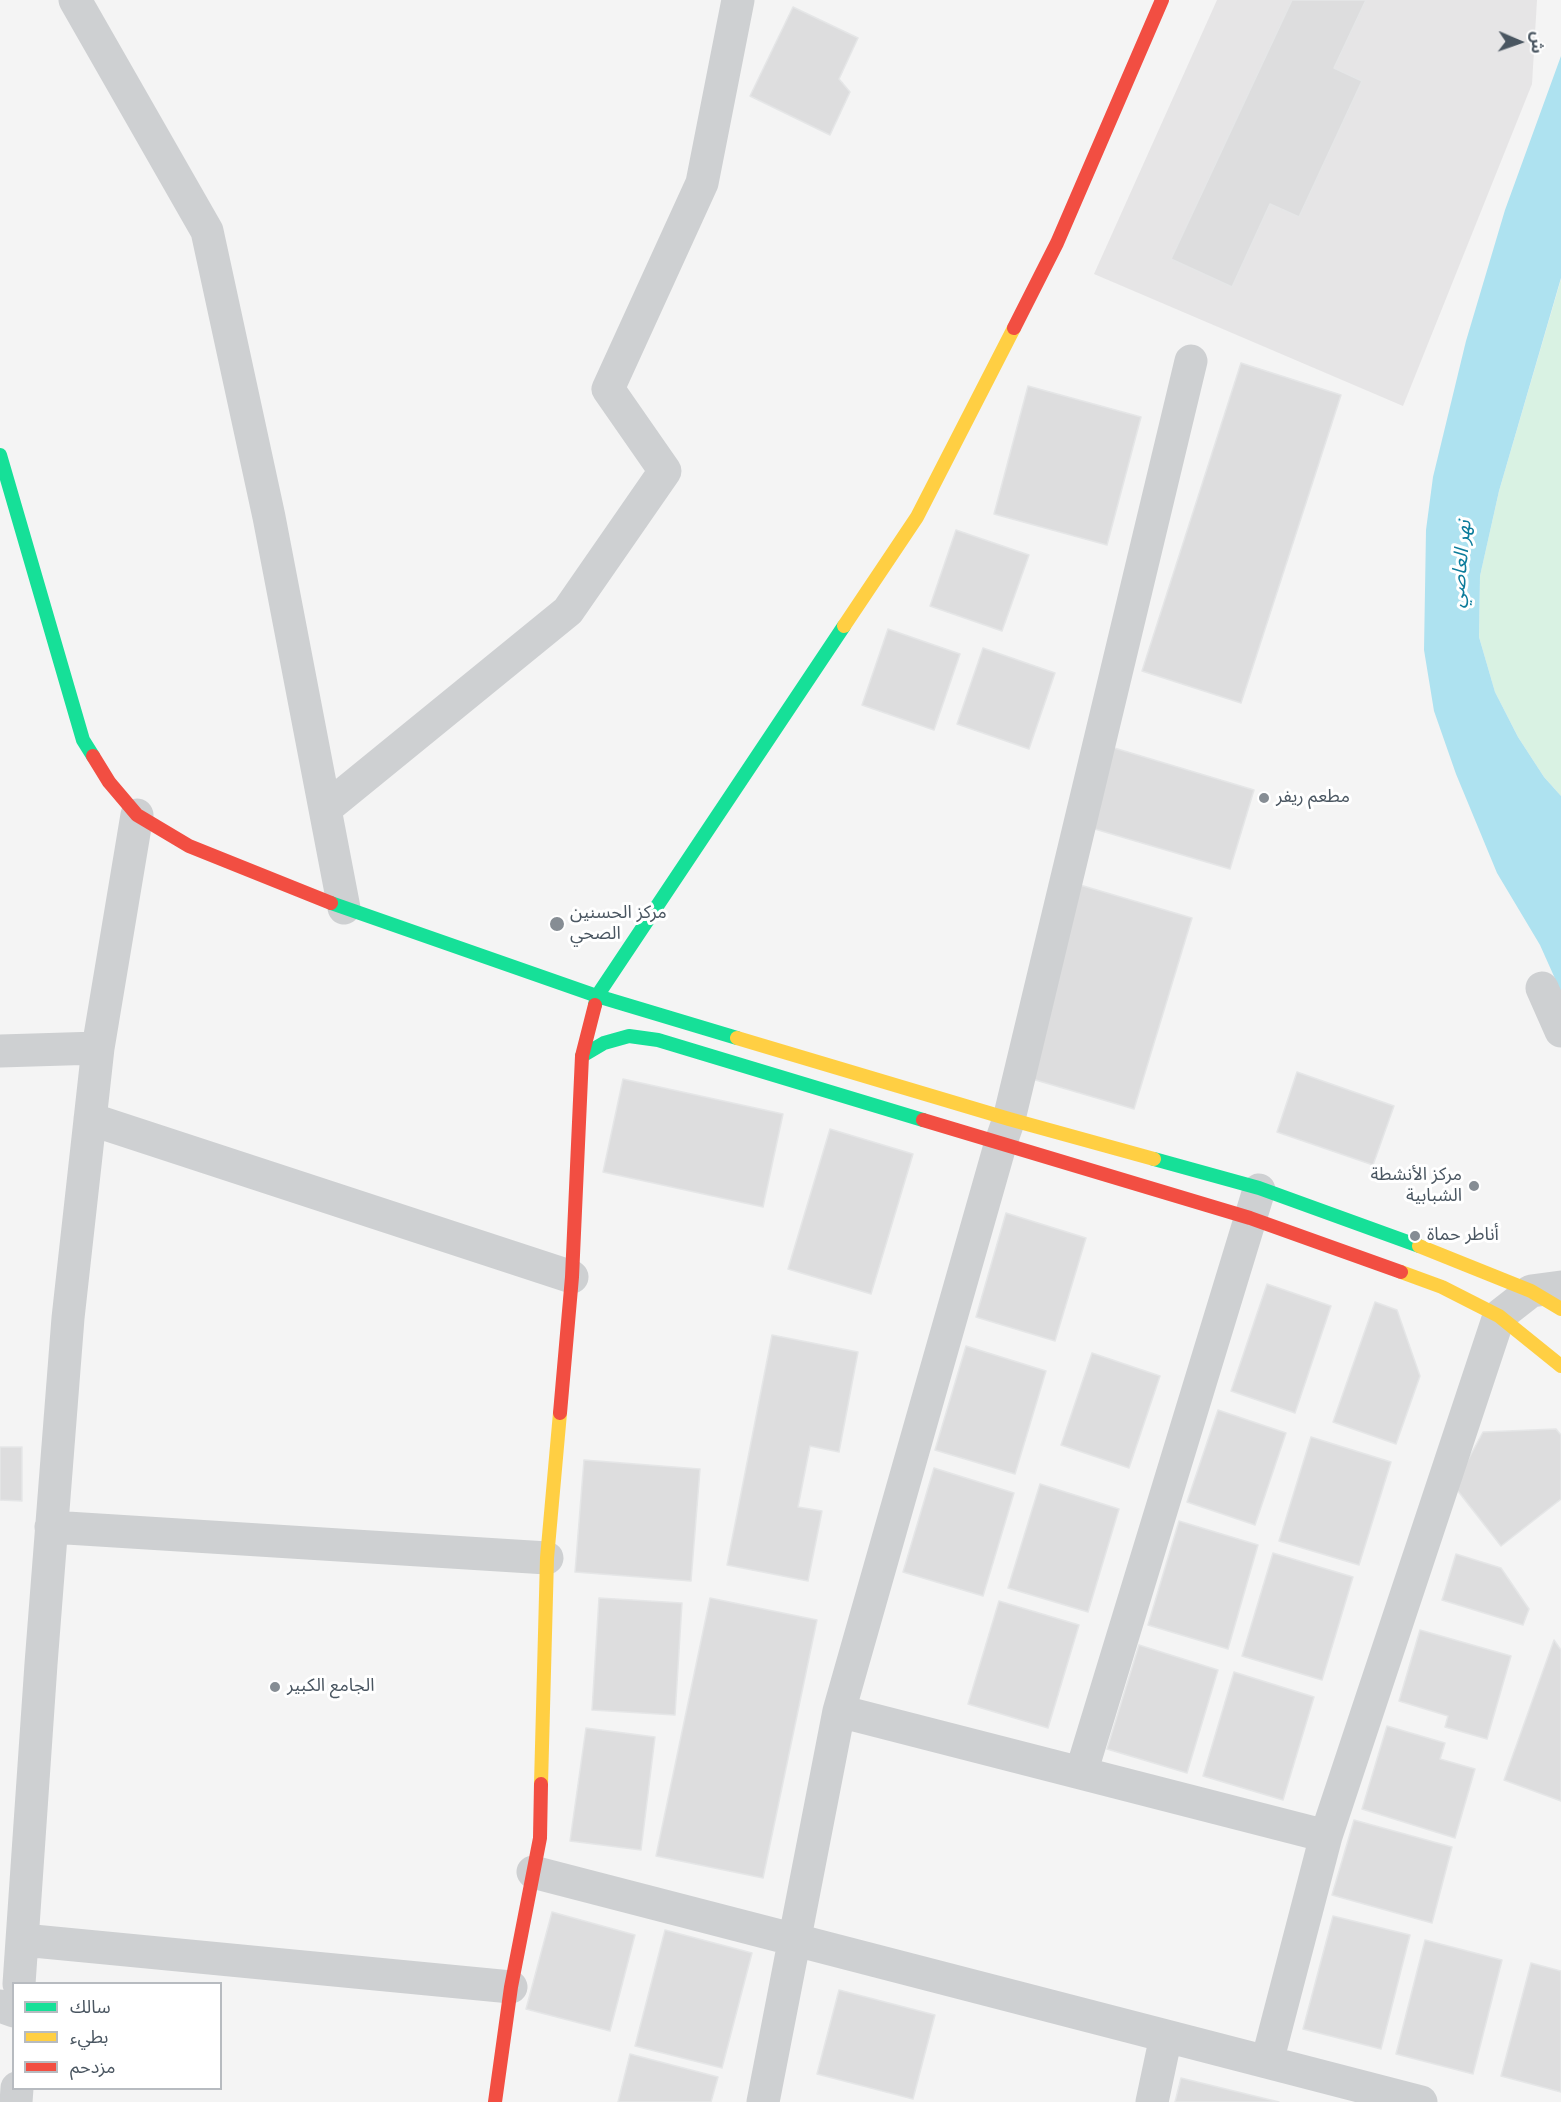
<!DOCTYPE html>
<html>
<head>
<meta charset="utf-8">
<style>
	body { margin:0 }
	#map { position:relative; width:1561px; height:2102px; overflow:hidden; background:#f4f4f4; font-family:"Nunito Sans","Noto Sans Arabic",sans-serif }
	canvas { display:block }
	.legend { position:absolute; left:12px; top:1982px; width:210px; height:108px; box-sizing:border-box; background:#fff; border:2px solid #b7bbc0; margin:0; padding:8px 10px; list-style:none; font-size:18px; color:#4a5661 }
	.legend li { display:flex; align-items:center; gap:12px; height:30px }
	.legend b { width:30px; border:2px solid #b7bbc0 }
	.north { position:absolute; left:1489px; top:12px; width:60px; height:60px; -webkit-text-stroke:4px #fff; paint-order:stroke; rotate:92deg; font-size:16px; font-weight:700; line-height:24px; text-align:center; color:#4a5661 }
	.north::after { content:''; display:block; margin:auto; width:21px; height:27px; background:#4a5661; clip-path:polygon(50% 0,100% 100%,50% 72%,0 100%) }
</style>
</head>
<body>
<div id="map">
<canvas width="1561" height="2102"></canvas>
<ul class="legend">
<li><b style="height:8px;background:#16e098"></b>سالك</li>
<li><b style="height:8px;background:#ffcf43"></b>بطيء</li>
<li><b style="height:8px;background:#f24e42"></b>مزدحم</li>
</ul>
<div class="north">ش</div>
</div>
<script>
const c = document.querySelector('canvas').getContext('2d');
c.lineJoin = 'round';
function paint(path, color) {
  c.fillStyle = color;
  c.fill(path, 'evenodd');
}
function strokePath(path, color, width, dash) {
  c.strokeStyle = color;
  c.lineWidth = width;
  c.lineCap = dash ? 'butt' : 'round';
  c.setLineDash(dash || []);
  c.stroke(path);
}
function label(font, color, halo, rows, align = 'center') {
  c.font = font + ' "Nunito Sans","Noto Sans Arabic",sans-serif';
  c.lineWidth = 6;
  c.setLineDash([]);
  c.textBaseline = 'middle';
  c.strokeStyle = halo;
  c.fillStyle = color;
  for (const [text, x, y, turn = 0] of rows) {
    c.save();
    c.translate(x, y);
    c.rotate((+turn || 0) * Math.PI / 180);
    c.textAlign = isNaN(turn) ? turn : align;
    if (halo) c.strokeText(text, 0, 0);
    c.fillText(text, 0, 0);
    c.restore();
  }
}
const education = new Path2D(`
	M1217 0H1537L1532 84 1403 406 1094 274Z`);
const green = new Path2D(`
	M1561 279V796L1544 777 1518 737 1495 692 1479 637 1480 576 1499 491Z`);
const water = new Path2D(`
	M1561 56V278L1499 491 1480 576 1479 637 1495 692 1518 737 1544 777 1561 796V992L1540 945 1497 873 1456 774 1434 711 1424 650 1426 530 1433 477 1466 341 1505 210Z`);
const building = new Path2D(`
	M1292 0H1366L1334 68 1362 81 1299 217 1270 204 1232 287 1171 259Z
	M793 7 858 38 839 79 850 92 830 135 750 96Z
	M1241 363 1341 395 1241 703 1142 671Z
	M1028 386 1141 417 1107 545 994 514Z
	M956 530 1029 555 1002 631 930 606Z
	M888 629 960 654 934 730 862 705Z
	M983 648 1055 673 1029 749 957 724Z
	M1111 747 1254 790 1230 869 1088 827Z
	M1080 885 1192 918 1134 1109 1022 1076Z
	M1297 1072 1394 1106 1373 1165 1277 1132Z
	M623 1079 783 1114 763 1207 603 1172Z
	M830 1129 913 1154 871 1294 788 1269Z
	M1006 1213 1086 1238 1055 1341 976 1317Z
	M1267 1284 1331 1306 1295 1413 1231 1391Z
	M1375 1302 1397 1310 1420 1376 1396 1444 1333 1422Z
	M772 1335 858 1352 839 1452 810 1446 798 1507 822 1511 808 1581 727 1565Z
	M966 1346 1046 1371 1015 1474 935 1450Z
	M1092 1353 1160 1376 1129 1468 1061 1445Z
	M1218 1410 1286 1433 1255 1525 1187 1502Z
	M1556 1429 1561 1435V1499L1501 1546 1454 1486 1483 1432Z
	M1311 1437 1391 1462 1359 1565 1279 1541Z
	M0 1447H22V1501L0 1500Z
	M584 1460 700 1469 691 1581 575 1572Z
	M934 1468 1014 1493 983 1596 903 1572Z
	M1040 1484 1119 1509 1088 1612 1008 1588Z
	M1179 1521 1258 1545 1228 1649 1148 1625Z
	M1273 1553 1353 1577 1322 1680 1242 1656Z
	M1456 1554 1501 1568 1529 1609 1523 1625 1442 1600Z
	M599 1598 682 1603 675 1715 592 1710Z
	M710 1598 817 1620 763 1878 656 1856Z
	M999 1601 1079 1625 1048 1728 968 1704Z
	M1420 1630 1511 1656 1487 1739 1445 1727 1448 1716 1399 1701Z
	M1554 1640 1561 1650V1801L1504 1780Z
	M1139 1645 1218 1670 1187 1773 1107 1749Z
	M1234 1672 1314 1697 1283 1800 1203 1776Z
	M1387 1726 1445 1743 1440 1759 1475 1769 1455 1838 1362 1809Z
	M586 1728 655 1737 641 1850 570 1841Z
	M1354 1820 1452 1847 1432 1923 1332 1895Z
	M552 1912 635 1935 610 2031 526 2009Z
	M1333 1916 1410 1935 1381 2049 1303 2029Z
	M665 1930 752 1953 722 2068 635 2046Z
	M1425 1940 1502 1960 1473 2074 1396 2054Z
	M1531 1963 1561 1971V2092L1501 2076Z
	M839 1990 935 2015 913 2099 817 2074Z
	M630 2054 718 2077 711 2102H618Z
	M1181 2078 1279 2102H1175Z`);
const street = new Path2D(`
	M75 0 207 231 269 517 344 908
	M325 809 568 611 665 471 608 389 702 183 738 0
	M1542 988 1561 1031
	M0 1051 98 1048
	M90 1119 572 1277
	M51 1527 547 1558
	M839 1711 1326 1836
	M1081 1773 1259 1190
	M533 1872 1421 2102
	M23 1940 511 1987
	M19 1984 41 1664 68 1318 98 1048 137 815
	M0 2006 14 2011
	M1267 2062 1326 1836 1499 1316 1531 1291 1561 1287
	M16 2102 17 2088
	M763 2102 839 1711 1001 1142 1009 1119 1191 361
	M1152 2102 1166 2036`);
const fast = new Path2D(`
	M0 455 83 740 93 756
	M331 903 597 996 737 1038
	M595 1005 597 996 844 626
	M582 1056 604 1043 629 1036 658 1040 923 1120
	M1154 1159 1259 1188 1419 1246`);
const slow = new Path2D(`
	M844 626 917 517 1014 328
	M737 1038 1009 1119 1154 1159
	M1419 1246 1531 1291 1561 1309
	M1401 1272 1442 1287 1499 1316 1561 1366
	M541 1784 547 1558 560 1413`);
const jam = new Path2D(`
	M1014 328 1057 243 1162 0
	M93 756 109 782 137 815 189 846 331 903
	M923 1120 1250 1218 1401 1272
	M560 1413 572 1277 582 1056 595 1005
	M495 2102 511 1987 540 1838 541 1784`);
const markers = [
	[1264,798,6,"#868d94"],
	[557,924,8,"#868d94"],
	[1474,1186,6,"#868d94"],
	[1415,1236,6,"#868d94"],
	[275,1687,6,"#868d94"]
];
const poiNames = [
	["مطعم ريفر",1276,798],
	["مركز الحسنين",570,914],
	["الصحي",570,935],
	["مركز الأنشطة",1462,1176,"right"],
	["الشبابية",1462,1197,"right"],
	["أناطر حماة",1427,1236],
	["الجامع الكبير",287,1687]
];
const waterNames = [
	["نهر العاصي",1462,564,-85]
];
paint(education, '#e6e5e6');
paint(green, '#d9f2e3');
paint(water, '#aee2f0');
paint(building, '#ddddde');
strokePath(building, '#e5e6e7', 1.5);
strokePath(street, '#ced0d2', 33);
strokePath(fast, '#16e098', 14);
strokePath(slow, '#ffcf43', 14);
strokePath(jam, '#f24e42', 14);
for (const [x, y, r, color] of markers) {
  const dot = new Path2D();
  dot.arc(x, y, r, 0, 2 * Math.PI);
  c.fillStyle = color;
  c.fill(dot);
  strokePath(dot, '#fff', 2);
}
label('18px', '#4a5661', '#fff', poiNames, 'left');
label('italic 20px', '#0c7c9b', '#fff', waterNames);
</script>
</body>
</html>
